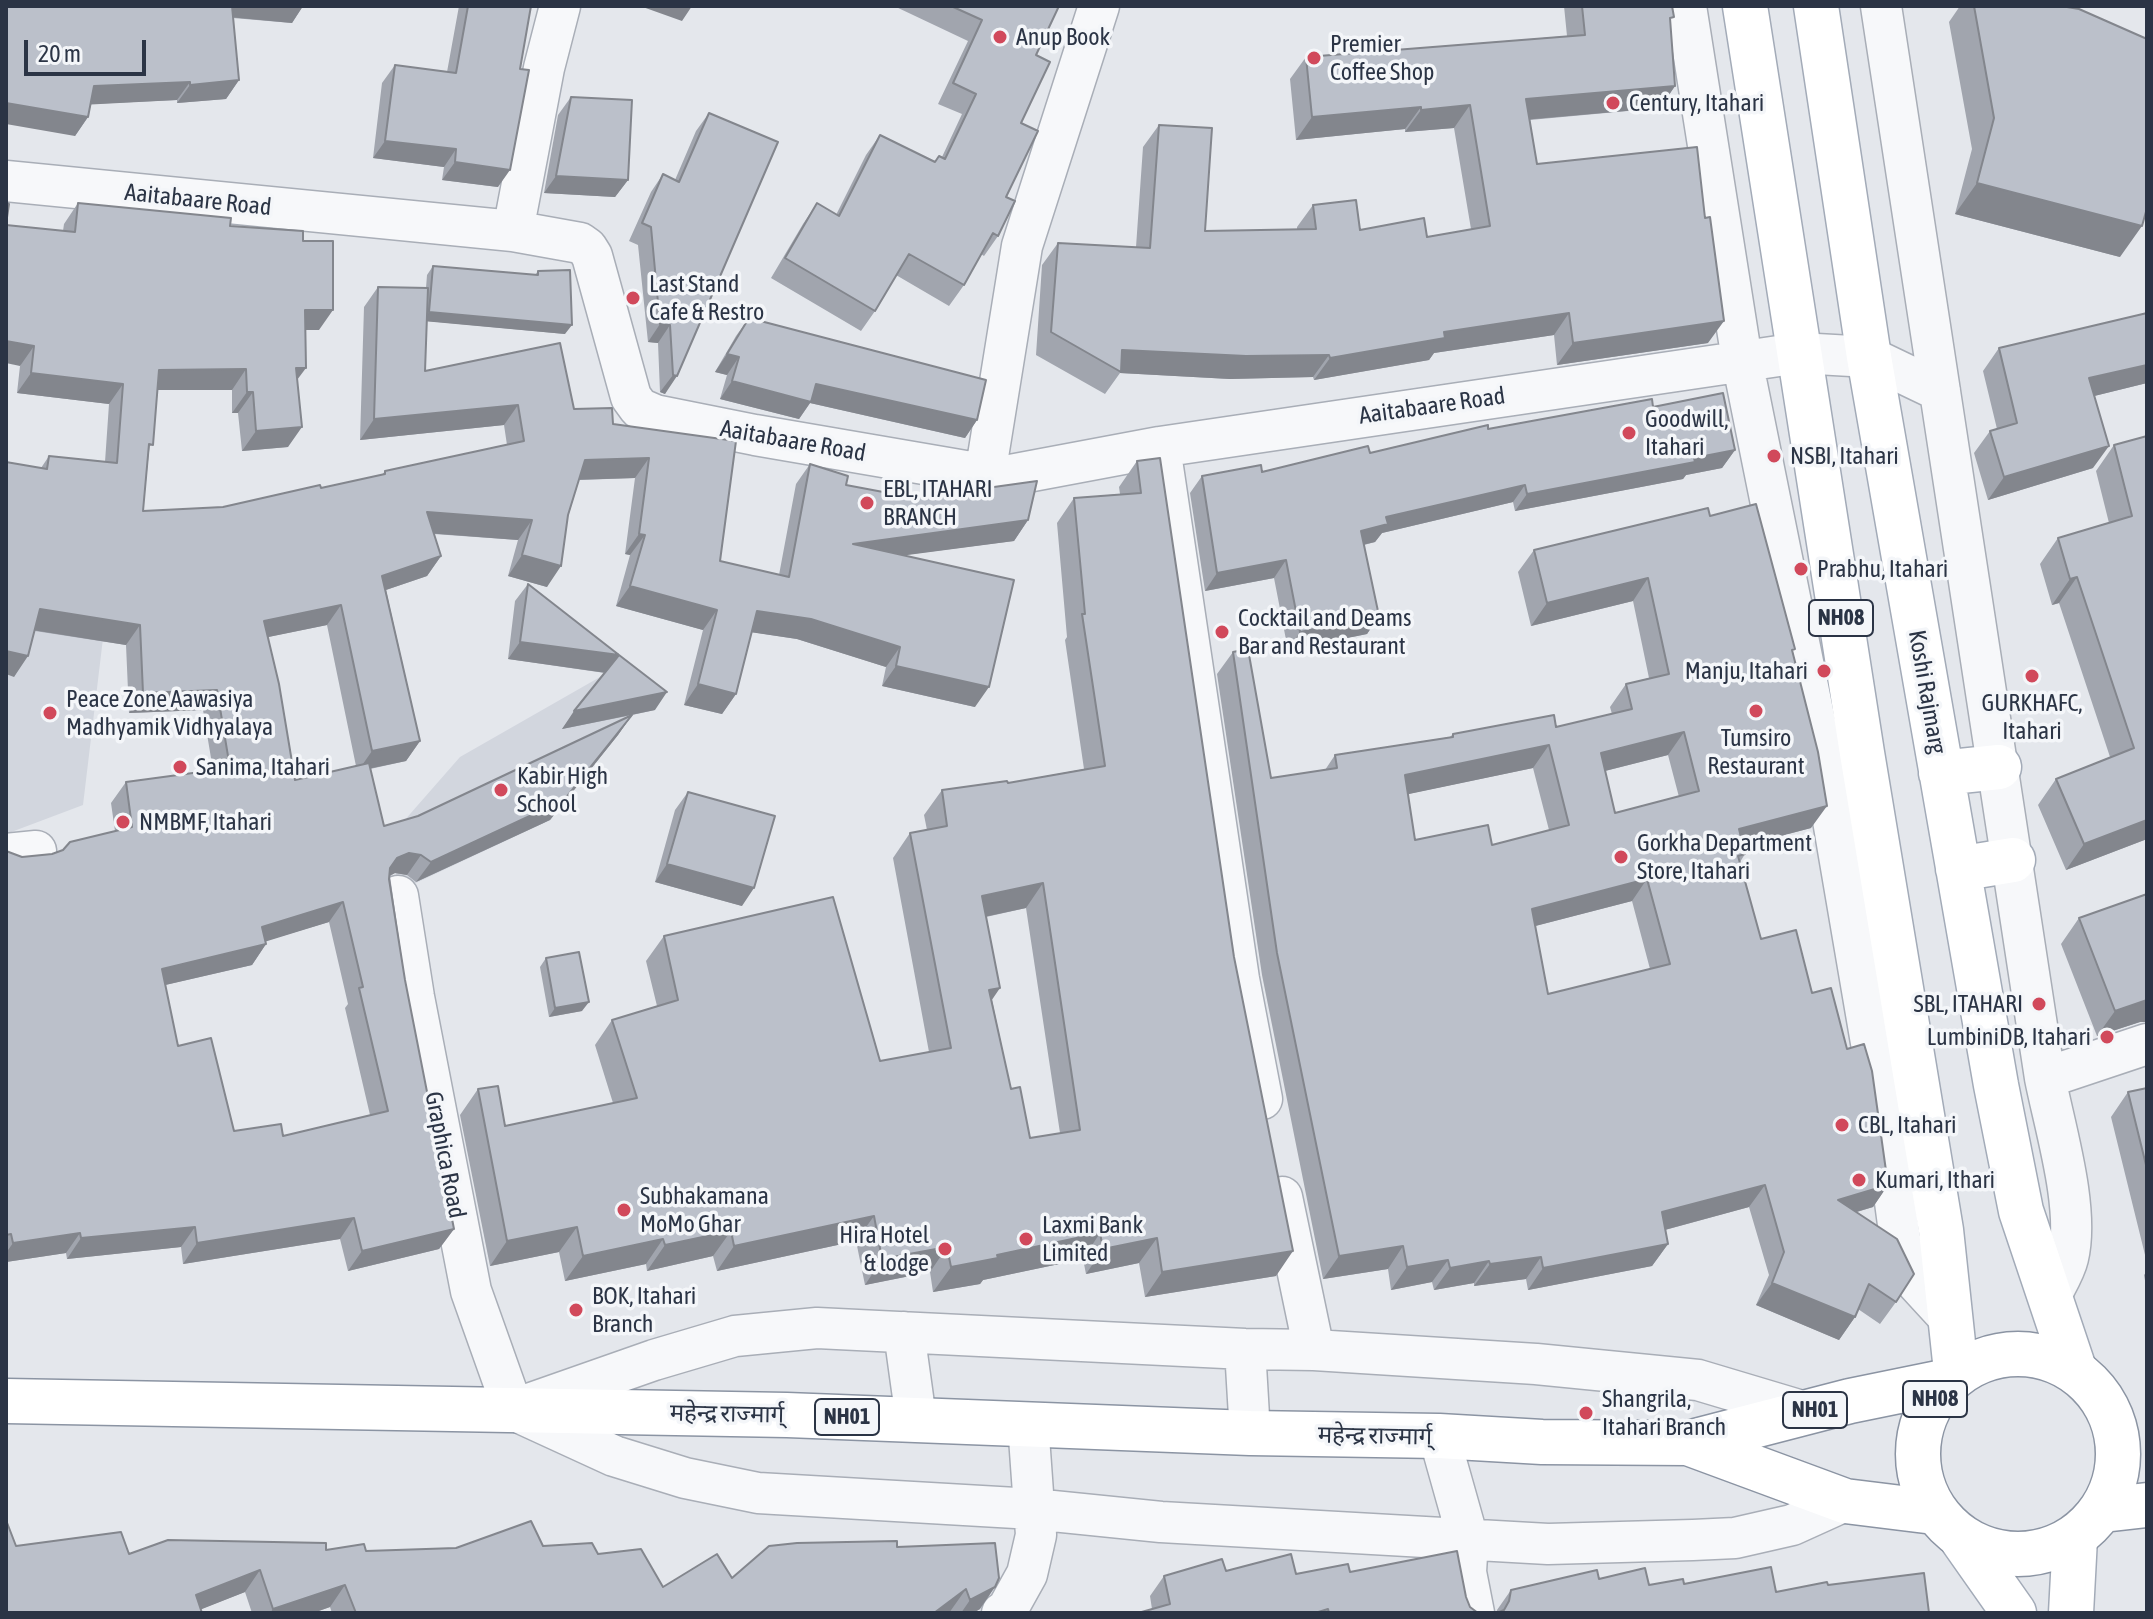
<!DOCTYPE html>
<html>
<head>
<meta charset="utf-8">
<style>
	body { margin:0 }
	#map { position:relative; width:2153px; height:1619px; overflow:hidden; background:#e4e7ec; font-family:"Asap Condensed",sans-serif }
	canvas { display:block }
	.frame { position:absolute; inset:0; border:8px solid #2b3445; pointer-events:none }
	.scale { position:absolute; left:24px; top:40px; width:122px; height:36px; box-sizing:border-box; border:4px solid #2b3445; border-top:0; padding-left:10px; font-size:24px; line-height:28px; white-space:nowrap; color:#2b3445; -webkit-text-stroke:6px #f4f6f9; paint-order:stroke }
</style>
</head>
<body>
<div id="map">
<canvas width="2153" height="1619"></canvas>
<div class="frame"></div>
<div class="scale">20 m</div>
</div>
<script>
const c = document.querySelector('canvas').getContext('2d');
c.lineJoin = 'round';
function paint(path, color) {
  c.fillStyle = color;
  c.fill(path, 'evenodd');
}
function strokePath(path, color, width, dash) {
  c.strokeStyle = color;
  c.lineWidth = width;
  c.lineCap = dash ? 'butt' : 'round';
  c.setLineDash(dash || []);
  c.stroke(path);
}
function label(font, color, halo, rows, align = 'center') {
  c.font = font + ' "Asap Condensed","Noto Sans Devanagari",sans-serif';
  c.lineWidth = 7;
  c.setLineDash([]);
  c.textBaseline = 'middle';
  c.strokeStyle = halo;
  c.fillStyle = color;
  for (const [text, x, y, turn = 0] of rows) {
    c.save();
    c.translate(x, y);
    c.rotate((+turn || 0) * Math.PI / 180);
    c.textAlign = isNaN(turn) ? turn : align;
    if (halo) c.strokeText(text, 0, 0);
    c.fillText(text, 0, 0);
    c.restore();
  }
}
const built = new Path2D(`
	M107 605 83 805 6 834V616Z
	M607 673 644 702 544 823 403 889 382 846 460 757Z`);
const street = new Path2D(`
	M1686 6 1742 360 1822 756 1883 1113 1900 1239 1905 1260 1917 1283 1951 1320
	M1881 6 2045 1078C2055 1128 2080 1209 2068 1258 2065 1271 2056 1285 2050 1297
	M6 181 513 231 580 243 587 248 592 256 631 397 639 408 655 415 755 435 1000 477 1160 447 1799 353 1869 357 1940 391
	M513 231 544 68 560 6
	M1160 447 1239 979 1262 1099
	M985 475 1022 246 1099 6
	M6 854 36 851
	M398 896 414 997 471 1291 513 1409
	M2045 1078 2147 1044
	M1282 1197 1314 1350
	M904 1332 916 1419
	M1245 1349 1250 1433
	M520 1407 654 1360 735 1336 817 1328 1245 1349 1314 1350 1536 1364 1698 1380 1805 1412
	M516 1411 614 1456 685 1478 758 1493 1033 1509 1161 1522 1548 1544 1693 1540 1735 1538 1792 1525 1845 1501
	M1439 1436 1468 1539 1466 1572 1474 1613
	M1002 1613 1007 1610 1027 1574 1036 1535 1028 1423`);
const primary = new Path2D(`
	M1745 6 1862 753 1941 1230 1956 1371
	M1816 6 1869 357 1996 1085 2021 1211 2074 1369
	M1941 773 1999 767
	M1958 869 2013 860
	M1962 1539 2014 1613
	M2071 1613 2075 1538`);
const highway = new Path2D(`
	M1918 1454a100 100 0 1 1 200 0a100 100 0 1 1-200 0Z
	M6 1401 787 1415 1250 1433 1439 1436 1542 1442 1688 1443 1850 1401 1943 1382
	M1688 1443 1845 1501 1934 1512
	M2103 1510 2147 1505`);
const wall = new Path2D(`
	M6 6H303L292 23 233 18 239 80 226 99 177 103V100L91 104 88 117 75 136Z
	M459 6H531L498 187 442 180 444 167 373 158 382 83 395 65 447 72Z
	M894 6H1059L1036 55 998 236 984 256 981 254 964 285 949 306 896 275 875 311 861 331 771 278 803 224 817 203 836 215 866 155 880 135 935 162 939 156 942 157 962 114 938 104 968 41Z
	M1564 6H1672L1670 22 1675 86 1660 108 1530 120 1537 164 1708 343 1557 365 1554 335 1434 353 1429 360 1314 380 1313 377 1230 379 1120 373 1105 394 1036 355 1042 265 1058 243 1136 247 1143 147 1159 125 1205 231 1297 229V227L1313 205 1360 230 1427 237 1471 229 1454 128 1405 132V129L1296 140 1290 79 1306 57 1567 36Z
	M1960 6H2061L2120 257 1955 214 1972 149 1949 22Z
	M571 97 628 180 615 197 544 193 558 115Z
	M709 113 778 142 665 394 660 392 658 343 648 342 638 245 629 241 651 192 663 174 675 180 696 131Z
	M78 203 230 226 303 241 319 330H305L288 447 242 451 238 413H232V390H158L149 452 143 511 223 507 321 488 382 475 385 471 507 445 504 425 360 440 364 307 378 287 426 288 427 275 433 266 535 275 538 271 565 334 427 321 425 371 574 409 613 424 736 441 720 561 779 575 796 484 810 464 846 485 1028 520 1014 541 904 555 975 707 882 686 886 667 797 639 751 632 736 694 722 714 684 705 703 630 616 606 630 555 625 554 635 478 579 480 547 587 508 576 518 540 434 534 441 556 427 576 386 590 420 741 406 761 370 769 384 826 418 816 632 715 562 729 605 673 508 659 515 601 528 584 655 710 632 715 618 735 550 820 416 882 407 875 395 873 390 876 405 980 454 1229 439 1249 348 1271 340 1239 183 1264 181 1247 67 1259 66 1253 6 1262V851L22 857 52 854 115 831 111 803 126 782 213 770 203 710 129 713 126 645 35 631 14 677 41 468 49 456 105 462 109 404 17 393 20 366 63 231 64 224ZM327 625 356 766 295 780 268 637ZM329 922 348 1004 345 1008 370 1115 283 1136 234 1131 178 1046 165 985 252 965 266 944 265 941Z
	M2147 313V383L2094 396 2093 468 1988 500 1974 453 1990 431 1997 429 1983 371 1999 348Z
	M749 318 977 420 965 438 810 403 799 419 720 399 727 375 715 372 736 336Z
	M1653 407 1735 450 1722 468 1686 475 1683 479 1515 511 1513 502 1382 533 1375 542 1364 545 1379 616 1367 634 1288 650 1274 578 1205 591 1190 493 1202 476 1262 472 1370 453 1488 429Z
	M2147 436V839L2066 870 2038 805 2056 779 2110 757 2059 603 2052 605 2040 564 2058 538 2109 523 2096 471 2114 445Z
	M1137 461 1276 1276 1145 1297 1139 1263 1086 1274 1083 1259 983 1280 980 1284 933 1292 930 1272 865 1285 856 1241 717 1271 713 1256 647 1271 646 1264 565 1281 559 1252 490 1266 460 1115 478 1089 505 1126 613 1103 595 1045 612 1020 657 1006 646 961 664 936 880 1061 929 1052 893 858 910 833 927 830 924 815 942 790 1008 783 1084 769 1065 640 1067 637 1057 523 1074 498 1120 494 1119 487ZM1026 908 1060 1133 1030 1138 1011 1089 992 1000 986 917Z
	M1710 516 1793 652 1811 828 1743 846 1745 854 1740 862 1761 939 1812 993 1847 1049 1888 1185 1873 1207 1857 1212 1896 1302 1880 1324 1858 1309 1855 1317 1839 1340 1756 1305 1769 1275 1749 1207 1665 1230 1668 1244 1652 1266 1528 1290 1526 1279 1474 1286V1283L1434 1290 1432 1282 1391 1290 1388 1269 1323 1279 1262 975 1217 674 1233 652 1271 778 1325 770 1335 755 1450 737 1453 734 1556 727 1612 714 1610 707 1626 684 1649 678 1633 601 1531 626 1518 572 1534 550ZM1668 755 1679 797 1615 813 1605 771ZM1533 768 1549 830 1492 845 1415 840 1408 794ZM1632 901 1650 969 1548 994 1535 926Z
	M688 792 742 906 655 882 675 810Z
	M2079 918 2140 1022 2097 1036 2061 944Z
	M546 958 582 1011 549 1017 540 967Z
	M2147 1088V1263L2111 1117 2128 1092Z
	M2147 1271V1292L2144 1275Z
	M995 1543 980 1609 973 1613H952L951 1611 949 1613H332L330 1607 313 1613H252L245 1592 201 1609 16 1546 129 1554 326 1550 366 1551 543 1546 598 1554 663 1587 732 1578 897 1547Z
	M1226 1571 1296 1574 1350 1572 1466 1597 1470 1607 1478 1613H1138L1152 1609 1150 1596 1164 1576Z
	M1599 1579 1649 1585 1684 1584 1776 1592 1828 1585 1929 1613H1496L1497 1610 1511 1590Z`);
const shadedWall = new Path2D(`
	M225 6H303L292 23 218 16Z
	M640 6H692L682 21Z
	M239 80 226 99 177 103 190 85Z
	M190 82 177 100 81 105 94 86Z
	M1675 86 1660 108 1511 121 1526 99Z
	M6 103 88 117 75 136 6 124Z
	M1470 105 1454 128 1405 132 1421 110Z
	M1421 107 1405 129 1296 140 1312 117Z
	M385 141 456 149 444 167 373 158Z
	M455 162 510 170 498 187 442 180Z
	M556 176 628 180 615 197 544 193Z
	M1977 183 2142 226 2120 257 1955 214Z
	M305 310H333L319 330H291Z
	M429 312 572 325 565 334 423 321Z
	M1569 313 1554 335 1434 353 1429 360 1314 380 1330 358 1444 332Z
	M1724 321 1708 343 1557 365 1573 343Z
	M660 324 670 325 658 343 648 342Z
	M6 341 34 346 20 366 6 363Z
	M1122 350 1329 355 1313 377 1230 379 1120 373Z
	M727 354 739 357 727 375 715 372Z
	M2147 365V383L2074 401 2089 378Z
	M296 368H306L291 388Z
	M246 369 232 390H145L159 370Z
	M31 373 123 384 109 404 17 393Z
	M673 375 677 376 665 394 660 392Z
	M732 381 816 384 977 420 965 438 810 403 799 419 720 399Z
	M247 392H253L238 413H232Z
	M518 405 504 425 360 440 374 419Z
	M302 427 288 447 242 451 256 431Z
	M2109 446 2093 468 1988 500 2004 477Z
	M1735 450 1722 468 1686 475 1683 479 1515 511 1527 494Z
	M649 458 635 478 571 480 585 460Z
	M1525 485 1513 502 1382 533 1375 542 1349 548 1361 531 1386 517Z
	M427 512 532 520 518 540 413 532Z
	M1028 520 1014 541 839 564 853 544Z
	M639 534 645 535 630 555 625 554Z
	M522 555 561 566 547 587 508 576Z
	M441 556 427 576 368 596 382 576Z
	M1286 560 1274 578 1205 591 1217 573Z
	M2077 577 2059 603 2052 605 2070 579Z
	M1648 578 1633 601 1531 626 1547 603Z
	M630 586 717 610 703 630 616 606Z
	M341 605 327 625 249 641 264 621Z
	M40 609 140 625 126 645 26 629Z
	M757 611 811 619 900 647 886 667 797 639 743 631Z
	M1379 616 1367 634 1288 650 1300 632Z
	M520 642 619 655 607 673 508 659Z
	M6 651 28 656 14 677 6 674Z
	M896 666 989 687 975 707 882 686Z
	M698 684 736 694 722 714 684 705Z
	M217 690 203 710 129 713 143 693Z
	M667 692 655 710 562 729 574 711Z
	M632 715 618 735 550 820 416 882 431 862Z
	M1684 732 1668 755 1585 776 1601 753Z
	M420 741 406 761 358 771 372 751Z
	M1549 745 1533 768 1390 798 1405 775Z
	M1827 806 1811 828 1723 851 1739 829Z
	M2147 820V839L2066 870 2084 844Z
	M409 853 421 855 407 875 395 873 383 879 397 858Z
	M667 864 754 888 742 906 655 882Z
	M1647 879 1632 901 1516 931 1532 909Z
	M1043 883 1026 908 965 921 982 896Z
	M343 902 329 922 248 947 262 927Z
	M266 944 252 965 148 989 162 969Z
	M1000 988 983 1013 989 990Z
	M2147 1000V1022H2140L2097 1036 2115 1011Z
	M589 1002 582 1011 549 1017 555 1008Z
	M1765 1185 1749 1207 1646 1235 1662 1212Z
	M1888 1185 1873 1207 1822 1222 1838 1200Z
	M874 1216 856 1241 717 1271 734 1246Z
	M354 1218 340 1239 183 1264 197 1243Z
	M195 1227 181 1247 67 1259 81 1238Z
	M577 1227 559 1252 490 1266 507 1241Z
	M454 1229 439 1249 348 1271 362 1251Z
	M731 1231 713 1256 647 1271 665 1245Z
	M80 1233 66 1253 6 1262V1253L13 1243Z
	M1100 1233 1083 1259 983 1280 980 1284 933 1292 951 1267 997 1255Z
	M1157 1238 1139 1263 1086 1274 1103 1249Z
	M663 1239 646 1264 565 1281 583 1256Z
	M1668 1244 1652 1266 1528 1290 1543 1268Z
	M1403 1246 1388 1269 1323 1279 1339 1256Z
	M947 1247 930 1272 865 1285 882 1259Z
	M1293 1251 1276 1276 1145 1297 1162 1272Z
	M1541 1257 1526 1279 1474 1286 1490 1264Z
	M1448 1260 1432 1282 1391 1290 1407 1267Z
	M1489 1261 1474 1283 1434 1290 1450 1268Z
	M1772 1283 1855 1317 1839 1340 1756 1305Z
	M260 1570 245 1592 192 1613 196 1595Z
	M345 1585 330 1607 313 1613H270L273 1609Z
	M995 1587 980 1609 973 1613H961L970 1600Z
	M966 1589 949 1613H934Z`);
const building = new Path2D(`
	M6 6H232L239 80 190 85V82L94 86 88 117 6 103Z
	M468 6H531L520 69 529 70 510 170 455 162 456 149 385 141 395 65 456 73Z
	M951 6H1059L1036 55 1050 62 1021 123 1038 131 1006 197 1015 201 998 236 993 233 964 285 909 254 875 311 785 258 817 203 839 216 880 135 935 162 939 156 945 159 976 94 953 83 982 20Z
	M1582 6H1672L1674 17 1670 18 1675 86 1526 99 1537 164 1697 147 1705 218 1710 217 1724 321 1573 343 1569 313 1444 332 1445 338 1330 358 1329 355 1246 356 1122 350 1121 372 1051 332 1058 243 1150 248 1159 125 1212 128 1205 231 1316 229 1313 205 1356 200 1360 230 1424 218 1427 237 1490 226 1470 105 1421 110V107L1312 117 1306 57 1585 35Z
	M1974 6H2061L2079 9 2147 39V208L2142 226 1977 183 1994 118Z
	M571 97 632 100 628 180 556 176Z
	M709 113 778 142 677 376 673 375 670 325 660 324 651 227 642 223 663 174 679 182Z
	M6 203 9 204 6 224Z
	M78 203 231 218 230 226 303 231V241H333V310H305L306 368H296L302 427 256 431 253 392H247L246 369 159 370 153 445 149 444 143 511 223 507 320 485 321 488 385 474V471L524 441 518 405 374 419 378 287 428 288 425 371 560 343 574 409 612 408 613 424 736 441 720 561 789 577 810 464 848 476 846 485 915 498 1037 481 1028 520 853 544 1014 580 989 687 896 666 900 647 811 619 757 611 736 694 698 684 717 610 630 586 645 535 639 534 649 458 585 460 568 515 561 566 522 555 532 520 427 512 441 556 382 576 420 741 372 751 341 605 264 621 279 684 295 780 369 763 384 826 418 816 632 715 564 800 431 862 421 855 409 853 397 858 390 868 389 879 405 980 454 1229 362 1251 354 1218 197 1243 195 1227 81 1238 80 1233 13 1243 11 1234 6 1235V851L22 857 52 854 63 850 70 842 132 827 126 782 230 768 217 690 143 693 140 625 40 609 28 656 6 651V462L47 469 49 456 117 463 123 384 31 373 34 346 6 341V225L75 232ZM343 902 363 987 359 988 388 1111 283 1136 281 1124 234 1131 211 1038 178 1046 162 969 266 944 262 927Z
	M433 266 538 275V271L570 270 572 325 429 312Z
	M2147 313V365L2089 378 2109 446 2004 477 1990 431 2017 423 1999 348Z
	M749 318 986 380 977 420 816 384 811 402 732 381 739 357 727 354Z
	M1723 393 1735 450 1694 458 1695 462 1527 494 1525 485 1386 517 1388 524 1361 531 1379 616 1300 632 1286 560 1217 573 1202 476 1261 465 1262 472 1368 446 1370 453 1488 425V429L1652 399 1653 407Z
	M2147 436V820L2084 844 2056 779 2134 748 2077 577 2070 579 2058 538 2132 516 2114 445Z
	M1160 458 1234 957 1293 1251 1162 1272 1157 1238 1103 1249 1100 1233 997 1255 998 1258 951 1267 947 1247 882 1259 874 1216 734 1246 731 1231 665 1245 663 1239 583 1256 577 1227 507 1241 478 1089 498 1086 505 1126 637 1098 612 1020 678 1000 664 936 833 897 880 1061 951 1048 910 833 947 826 942 790 1007 781 1008 783 1105 766 1082 614H1085L1074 498 1141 493 1137 461ZM1043 883 1080 1130 1030 1138 1020 1087 1011 1089 989 990 1000 988 982 896Z
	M1756 504 1795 649 1792 650 1818 752 1827 806 1739 829 1745 854 1738 856 1761 939 1796 930 1812 993 1831 988 1847 1049 1864 1044 1872 1071 1888 1185 1838 1200 1897 1239 1914 1274 1896 1302 1869 1284 1855 1317 1772 1283 1784 1252 1765 1185 1662 1212 1668 1244 1543 1268 1541 1257 1490 1264 1489 1261 1450 1268 1448 1260 1407 1267 1403 1246 1339 1256 1277 953 1233 652 1248 649 1271 778 1337 768 1335 755 1453 737V734L1554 715 1556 727 1632 709 1626 684 1669 674 1648 578 1547 603 1534 550 1708 508 1710 516ZM1684 732 1699 791 1615 813 1601 753ZM1549 745 1569 825 1492 845 1488 825 1415 840 1405 775ZM1647 879 1670 964 1548 994 1532 909Z
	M528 584 619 655 520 642Z
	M619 655 667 692 574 711Z
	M688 792 775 816 754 888 667 864Z
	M2147 894V1000L2115 1011 2079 918Z
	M579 952 589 1002 555 1008 546 958Z
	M2147 1088V1169L2128 1092Z
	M6 1520 16 1546 121 1532 129 1554 168 1540 326 1543V1550L364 1544 366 1551 456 1548 531 1521 543 1546 592 1543 598 1554 641 1549 663 1587 717 1554 732 1578 769 1546 797 1543 897 1541V1547L995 1543 999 1578 995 1587 970 1600 966 1589 934 1613H356L345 1585 273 1609 260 1570 196 1595 202 1613H6Z
	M1457 1551 1466 1597 1470 1607 1478 1613H1329L1328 1609 1315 1613H1138L1170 1604 1164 1576 1222 1559 1226 1571 1291 1554 1296 1574 1348 1564 1350 1572Z
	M1771 1567 1776 1592 1827 1582 1828 1585 1924 1573 1929 1613H1497L1504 1610 1509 1601 1511 1590 1597 1570 1599 1579 1645 1568 1649 1585 1683 1579 1684 1584Z`);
const markers = [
	[1000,37,8,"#d1495b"],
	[1314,58,8,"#d1495b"],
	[1613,103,8,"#d1495b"],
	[633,298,8,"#d1495b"],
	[1629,433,8,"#d1495b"],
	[1774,456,8,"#d1495b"],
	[867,503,8,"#d1495b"],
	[1801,569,8,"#d1495b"],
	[1222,632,8,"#d1495b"],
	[1824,671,8,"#d1495b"],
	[2032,676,8,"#d1495b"],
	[1756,711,8,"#d1495b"],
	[50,713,8,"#d1495b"],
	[180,767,8,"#d1495b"],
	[501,790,8,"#d1495b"],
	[123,822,8,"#d1495b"],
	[1621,857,8,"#d1495b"],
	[2039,1004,8,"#d1495b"],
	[2107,1037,8,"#d1495b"],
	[1842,1125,8,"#d1495b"],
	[1859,1180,8,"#d1495b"],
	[624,1210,8,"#d1495b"],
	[1026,1239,8,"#d1495b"],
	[945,1249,8,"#d1495b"],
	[576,1310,8,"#d1495b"],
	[1586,1413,8,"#d1495b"]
];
const shields = [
	[1841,618,64],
	[1935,1399,64],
	[1815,1410,64],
	[847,1417,64]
];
const shieldNames = [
	["NH08",1841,618],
	["NH08",1935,1399],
	["NH01",1815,1410],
	["NH01",847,1417]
];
const poiNames = [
	["Anup Book",1016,37],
	["Premier",1330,44],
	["Coffee Shop",1330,72],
	["Century, Itahari",1629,103],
	["Last Stand",649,284],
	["Cafe & Restro",649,312],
	["Goodwill,",1645,419],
	["Itahari",1645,447],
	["NSBI, Itahari",1790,456],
	["EBL, ITAHARI",883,489],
	["BRANCH",883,517],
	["Prabhu, Itahari",1817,569],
	["Cocktail and Deams",1238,618],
	["Bar and Restaurant",1238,646],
	["Manju, Itahari",1808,671,"right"],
	["Peace Zone Aawasiya",66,699],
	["Madhyamik Vidhyalaya",66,727],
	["GURKHAFC,",2032,703,"center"],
	["Itahari",2032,731,"center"],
	["Tumsiro",1756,738,"center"],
	["Restaurant",1756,766,"center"],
	["Sanima, Itahari",196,767],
	["Kabir High",517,776],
	["School",517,804],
	["NMBMF, Itahari",139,822],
	["Gorkha Department",1637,843],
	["Store, Itahari",1637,871],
	["SBL, ITAHARI",2023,1004,"right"],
	["LumbiniDB, Itahari",2091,1037,"right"],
	["CBL, Itahari",1858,1125],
	["Kumari, Ithari",1875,1180],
	["Subhakamana",640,1196],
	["MoMo Ghar",640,1224],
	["Laxmi Bank",1042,1225],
	["Limited",1042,1253],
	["Hira Hotel",929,1235,"right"],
	["& lodge",929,1263,"right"],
	["BOK, Itahari",592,1296],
	["Branch",592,1324],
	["Shangrila,",1602,1399],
	["Itahari Branch",1602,1427]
];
const streetNames = [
	["Aaitabaare Road",198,200,6],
	["Aaitabaare Road",1432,406,-8],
	["Aaitabaare Road",793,441,10],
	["Koshi Rajmarg",1927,692,80],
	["Graphica Road",445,1155,79],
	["महेन्द्र राज्मार्ग्",727,1414,1],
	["महेन्द्र राज्मार्ग्",1375,1436,1]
];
paint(built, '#d2d6de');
strokePath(street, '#a9aeb7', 43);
strokePath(primary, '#a3abb8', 47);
strokePath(highway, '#8b94a3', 47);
strokePath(street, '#f7f8fa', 40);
strokePath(primary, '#fff', 44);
strokePath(highway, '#fff', 44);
paint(wall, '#a1a5ae');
paint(shadedWall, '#83868d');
paint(building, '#bbc0ca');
strokePath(building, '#83868d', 2);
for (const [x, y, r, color] of markers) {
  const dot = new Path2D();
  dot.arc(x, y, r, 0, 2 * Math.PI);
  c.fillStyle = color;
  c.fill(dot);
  strokePath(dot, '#f4f6f9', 3);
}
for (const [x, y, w] of shields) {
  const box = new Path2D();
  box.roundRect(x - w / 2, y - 18, w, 36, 6);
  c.fillStyle = '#f4f6f9';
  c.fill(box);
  strokePath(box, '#2b3445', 2);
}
label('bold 22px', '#2b3445', null, shieldNames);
label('24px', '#2b3445', '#f4f6f9', poiNames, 'left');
label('24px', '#2b3445', '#f4f6f9', streetNames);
</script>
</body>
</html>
